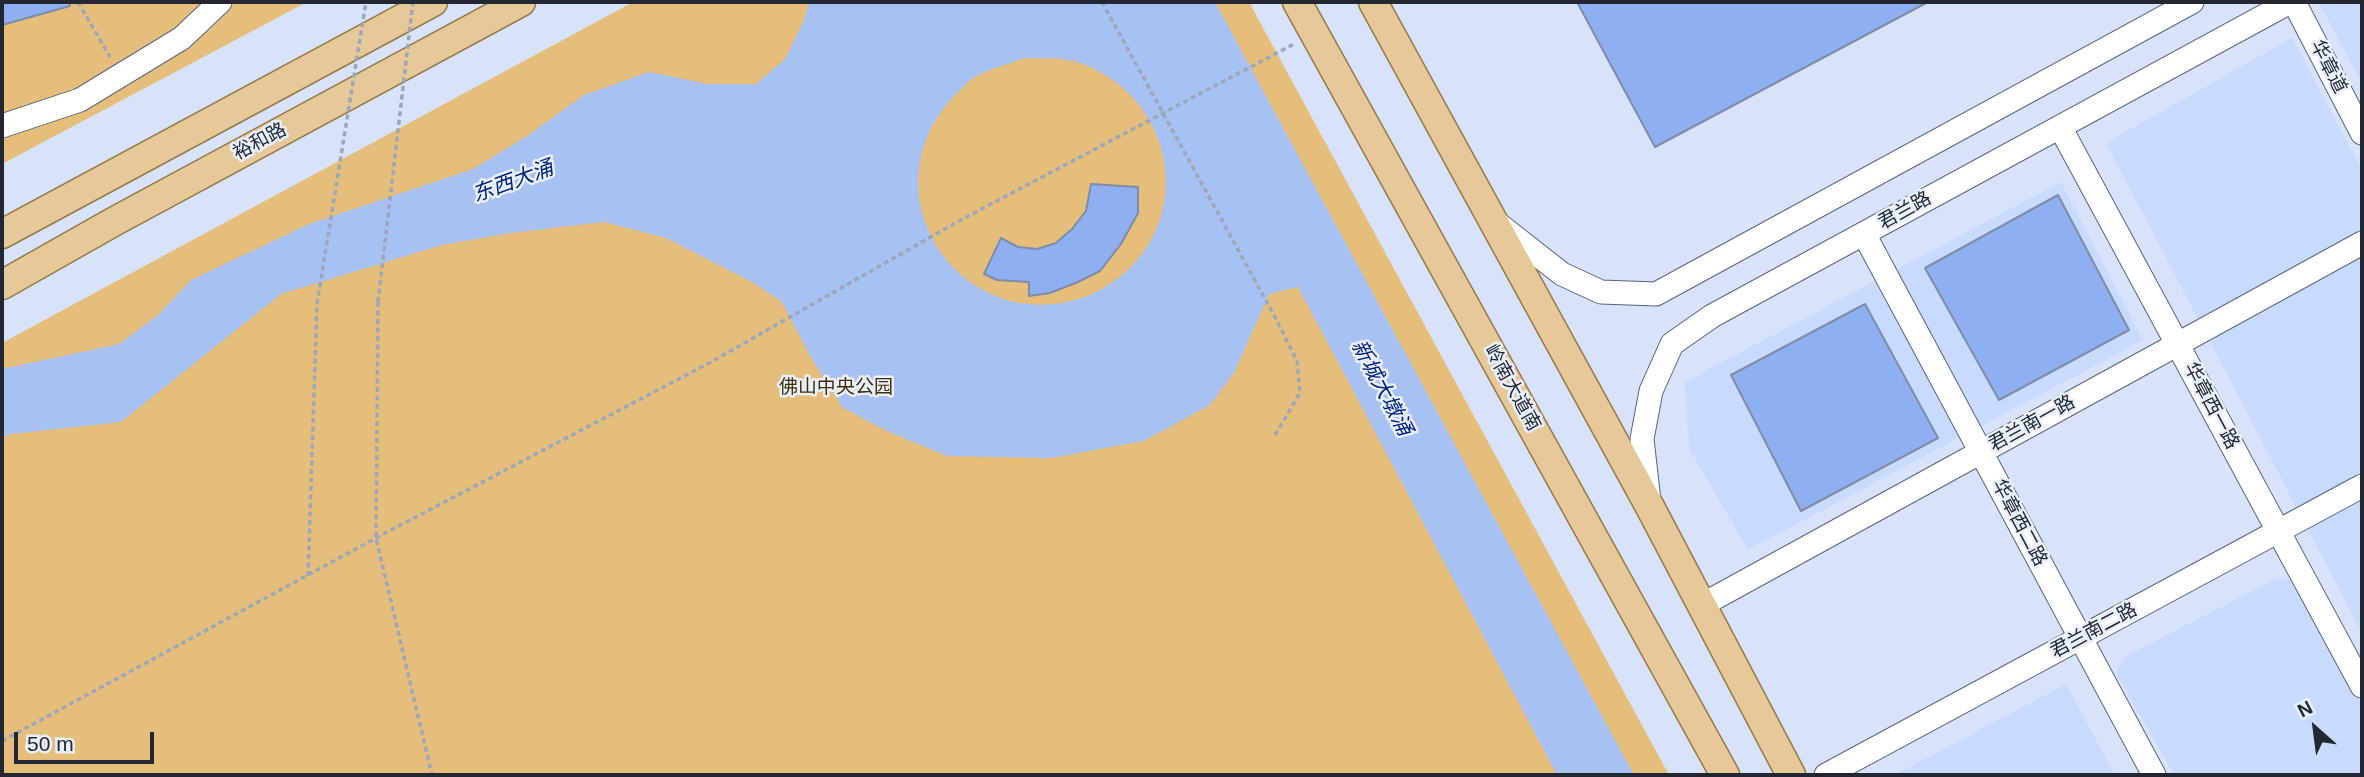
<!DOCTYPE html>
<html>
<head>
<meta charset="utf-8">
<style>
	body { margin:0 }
	#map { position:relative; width:2364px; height:777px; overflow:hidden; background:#d6e3fa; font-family:Helvetica,sans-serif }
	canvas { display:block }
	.frame { position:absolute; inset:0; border:4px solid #222732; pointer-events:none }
	.north { position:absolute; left:2280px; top:693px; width:70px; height:70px; -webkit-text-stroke:5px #e9effb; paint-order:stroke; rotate:332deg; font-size:19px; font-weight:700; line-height:28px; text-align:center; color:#222732 }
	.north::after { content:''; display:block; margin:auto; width:24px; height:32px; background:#222732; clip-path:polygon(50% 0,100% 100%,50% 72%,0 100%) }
	.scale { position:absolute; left:14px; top:732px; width:140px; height:32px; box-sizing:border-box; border:4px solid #222732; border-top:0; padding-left:9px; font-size:21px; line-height:24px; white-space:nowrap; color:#222732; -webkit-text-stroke:5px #e9effb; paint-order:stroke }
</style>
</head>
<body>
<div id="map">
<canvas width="2364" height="777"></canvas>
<div class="frame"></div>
<div class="north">N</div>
<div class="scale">50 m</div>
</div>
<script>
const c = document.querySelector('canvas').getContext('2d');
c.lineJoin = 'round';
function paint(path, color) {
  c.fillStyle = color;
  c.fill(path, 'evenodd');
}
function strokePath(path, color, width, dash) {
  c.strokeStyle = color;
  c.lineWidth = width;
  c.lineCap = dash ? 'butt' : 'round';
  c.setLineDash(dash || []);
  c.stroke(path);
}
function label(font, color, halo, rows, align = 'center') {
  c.font = font + ' Helvetica,"Noto Sans SC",sans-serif';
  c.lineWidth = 5;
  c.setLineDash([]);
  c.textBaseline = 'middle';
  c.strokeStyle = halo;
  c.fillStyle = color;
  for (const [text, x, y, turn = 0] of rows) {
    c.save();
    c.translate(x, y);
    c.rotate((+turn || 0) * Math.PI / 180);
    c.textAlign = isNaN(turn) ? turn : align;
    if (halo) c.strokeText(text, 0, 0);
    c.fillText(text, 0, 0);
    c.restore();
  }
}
const built = new Path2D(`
	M2326 2H2362V83L2320 5Z
	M2292 38 2362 170V633L2106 143Z
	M2061 182 2143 340 1748 550 1689 448 1685 382Z
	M2275 579 2298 581 2362 705V775H2174L2116 673 2125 657Z
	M2066 684 2115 775H1895Z`);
const green = new Path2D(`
	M2 2H307L2 164Z
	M633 2H1249L1669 775H2V343Z`);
const water = new Path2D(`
	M809 2H1215L1634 775H1557L1298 287 1269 294 1235 371 1210 405 1144 441 1051 458 947 456 889 432 843 408 810 356 782 302 752 282 666 238 604 222 510 233 442 245 281 294 121 422 11 434 2 437V369L119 344 158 315 191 280 309 224 473 169 527 136 584 95 649 72 708 84H756L785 59 804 20ZM1024 58C1038 59 1053 57 1067 60 1087 63 1108 75 1123 88 1191 149 1176 256 1092 294 1066 305 1038 308 1010 301 980 292 957 276 939 250 905 197 914 134 959 91 964 87 969 80 975 77 989 69 1009 64 1024 58Z`);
const building = new Path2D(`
	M2 2H69L70 6 2 25Z
	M1577 2H1928L1655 147Z
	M1091 184 1138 187V213L1121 244 1100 271 1078 282 1050 293 1029 296V282L997 280 984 274 1001 238 1018 247 1037 249 1056 243 1072 229 1086 211Z
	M2058 195 2129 330 1999 400 1925 268Z
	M1865 304 1938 438 1801 511 1731 375Z`);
const path = new Path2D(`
	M78 2 110 57
	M1102 2 1275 317 1297 361 1300 393 1274 437
	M378 302 376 538 432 775
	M308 576 317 304
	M2 741 376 538 711 362 957 222 1294 44`);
const minor = new Path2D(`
	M2294 2 2362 133
	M2 126 80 100 182 38 220 2
	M2060 127 2362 686
	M1497 223 1562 274 1601 292 1656 294 2192 2
	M1864 234 2154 775
	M1649 501 1642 439 1651 391 1672 344 1712 316 2290 2
	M1702 605 2362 243
	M1826 775 2362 486`);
const major = new Path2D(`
	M1297 2 1725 775
	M1373 2 1650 507 1791 775
	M2 234 433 2
	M2 285 115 221 521 2`);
const pathBridge = new Path2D(`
	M378 302 413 2
	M317 304 366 2`);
const streetNames = [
	["华章道",2328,67,63],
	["裕和路",260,142,-28],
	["君兰路",1905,211,-29],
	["岭南大道南",1512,388,61],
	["华章西一路",2211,406,62],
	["君兰南一路",2032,424,-29],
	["华章西二路",2019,523,62],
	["君兰南二路",2094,631,-28]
];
const parkNames = [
	["佛山中央公园",836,388]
];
const waterNames = [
	["东西大涌",513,182,-20],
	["新城大墩涌",1381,388,62]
];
paint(built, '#c8dbfe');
paint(green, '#e6be7c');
paint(water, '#a7c1f2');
paint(building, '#8eb0f0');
strokePath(building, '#7e8ca7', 2);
strokePath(minor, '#58657e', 25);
strokePath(major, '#967947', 31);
strokePath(path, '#9ca7ba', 3.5, [5, 3.5]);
strokePath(minor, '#fff', 23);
strokePath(major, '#e5c998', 28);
strokePath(pathBridge, '#9ca7ba', 3.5, [5, 3.5]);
label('19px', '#222732', '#e9effb', streetNames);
label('19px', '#432e04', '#e9effb', parkNames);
label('italic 21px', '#00237d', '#e9effb', waterNames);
</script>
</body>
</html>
